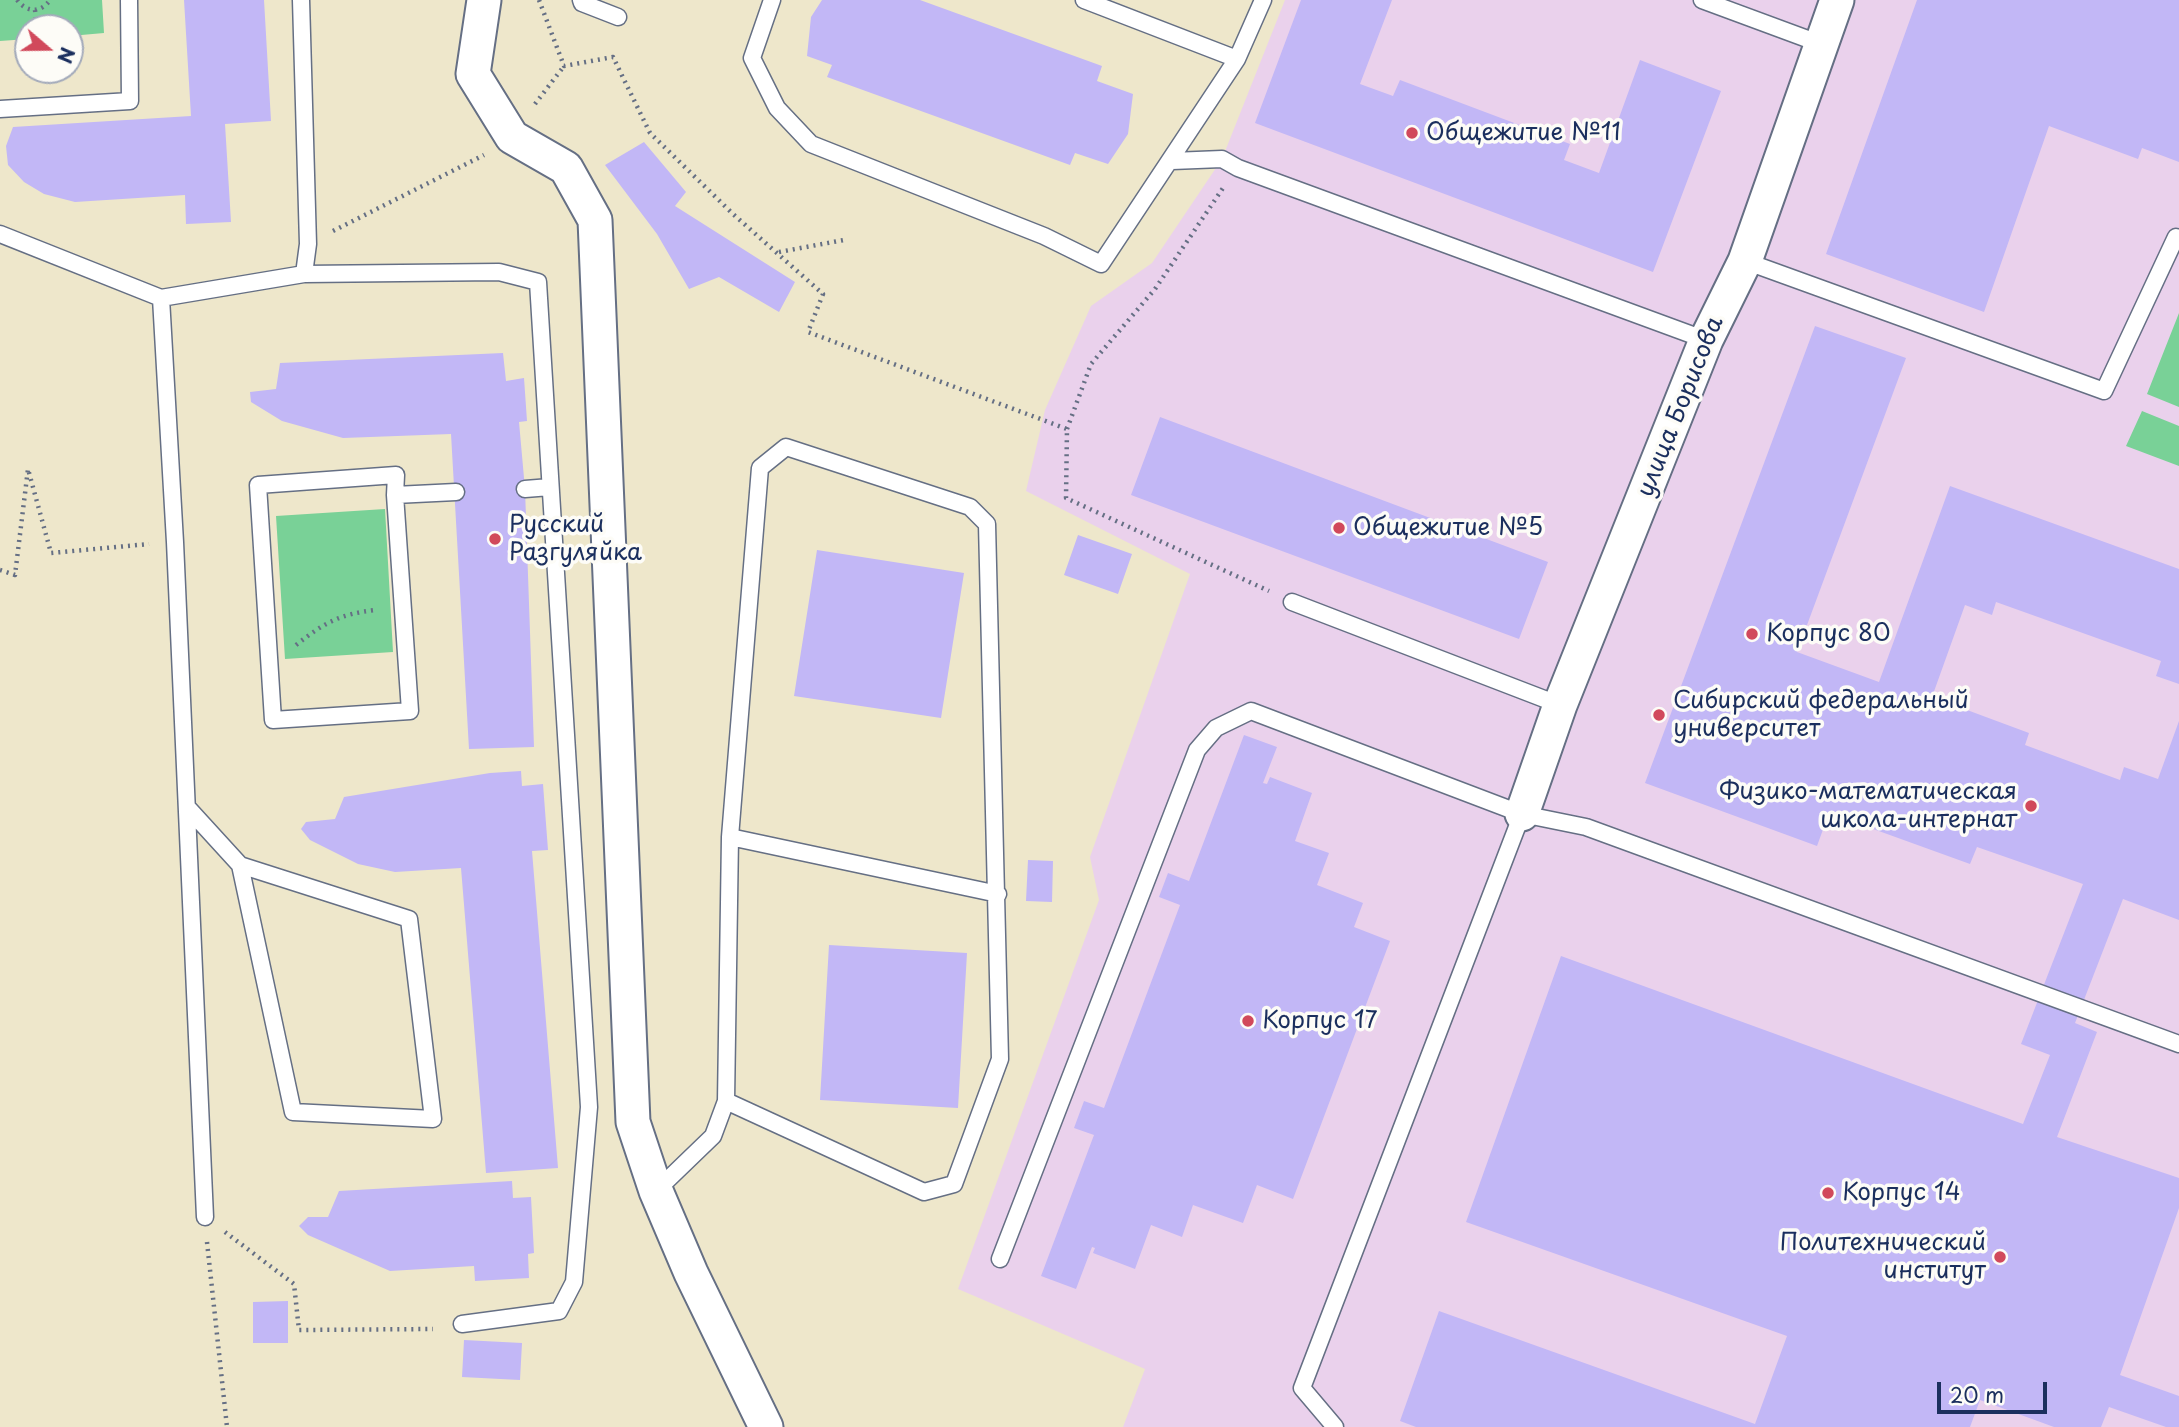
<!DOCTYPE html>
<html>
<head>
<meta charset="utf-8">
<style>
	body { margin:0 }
	#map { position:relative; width:2179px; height:1427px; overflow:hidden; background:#eee7cb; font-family:"Playpen Sans",sans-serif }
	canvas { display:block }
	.north { position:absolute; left:14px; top:14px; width:70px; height:70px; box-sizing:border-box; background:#fdfcf7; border:2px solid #a3aaba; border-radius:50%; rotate:110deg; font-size:19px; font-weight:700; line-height:28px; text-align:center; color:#1b2f5e }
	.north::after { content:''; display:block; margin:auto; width:24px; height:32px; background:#d1495b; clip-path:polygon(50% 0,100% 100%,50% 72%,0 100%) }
	.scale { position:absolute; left:1937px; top:1382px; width:110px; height:32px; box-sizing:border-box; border:4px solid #1b2f5e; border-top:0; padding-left:9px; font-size:21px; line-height:24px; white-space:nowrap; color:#1b2f5e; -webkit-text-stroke:5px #fdfcf7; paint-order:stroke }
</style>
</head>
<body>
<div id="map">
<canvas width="2179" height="1427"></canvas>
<div class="north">N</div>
<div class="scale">20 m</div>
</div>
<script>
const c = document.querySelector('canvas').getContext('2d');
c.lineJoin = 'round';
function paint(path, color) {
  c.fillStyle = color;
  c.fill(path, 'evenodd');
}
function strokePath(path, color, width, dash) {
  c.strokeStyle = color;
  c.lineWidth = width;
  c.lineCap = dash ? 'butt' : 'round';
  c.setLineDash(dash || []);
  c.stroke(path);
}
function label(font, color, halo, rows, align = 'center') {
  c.font = font + ' "Playpen Sans",sans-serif';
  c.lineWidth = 7;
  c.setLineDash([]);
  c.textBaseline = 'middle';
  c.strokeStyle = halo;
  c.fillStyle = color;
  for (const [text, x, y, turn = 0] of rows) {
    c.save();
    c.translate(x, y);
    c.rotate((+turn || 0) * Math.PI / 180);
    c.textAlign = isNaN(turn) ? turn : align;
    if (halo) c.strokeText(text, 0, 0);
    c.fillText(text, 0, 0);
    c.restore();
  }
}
const built = new Path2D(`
	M1285 0H2179V1427H1123L1145 1369 958 1289 1099 900 1090 857 1190 574 1026 491 1045 410 1091 306 1152 263 1222 159Z`);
const green = new Path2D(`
	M0 0H102L104 33 70 36V28H28V39L0 41Z
	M2179 313V407L2147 394Z
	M2142 411 2179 426V466L2126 446Z
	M385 509 393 652 285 659 276 516Z`);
const building = new Path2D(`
	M184 0H264L271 121 225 124 231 222 186 224 185 195 75 202 44 194 24 182 8 165 6 146 13 127 191 116Z
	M822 0H920L1102 66 1097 81 1133 94 1128 134 1108 164 1075 153 1070 165 827 77 832 65 807 56 811 17Z
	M1301 0H1392L1360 84 1393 96 1400 80 1570 144 1564 160 1599 173 1640 60 1721 91 1653 272 1255 123Z
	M1917 0H2179V162L2142 148 2138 159 2049 126 1984 312 1826 254Z
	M644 142 686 192 675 206 795 282 779 312 719 277 689 289 657 234 605 165Z
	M1815 326 1906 358 1797 652 1879 682 1950 486 2179 569V684L2156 676 2161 661 1996 602 1992 615 1965 605 1932 697 2029 733 2025 745 2120 780 2124 767 2158 779 2179 721V920L2123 899 2075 1023 2097 1032 2057 1137 2179 1178V1208L2120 1375 2179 1396V1427H2166L2109 1407 2101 1427H2054L1980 1400 1970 1427H1416L1400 1421 1439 1311 1755 1424 1787 1336 1466 1222 1561 956 2023 1124 2050 1055 2021 1044 2083 884 1977 847 1970 864 1829 813 1817 846 1645 783Z
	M503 353 506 381 524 378 527 421 519 422 525 489 534 747 469 749 451 434 343 438 282 421 251 402 250 392 276 389 280 363Z
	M1160 417 1548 562 1519 639 1131 495Z
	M1078 535 1132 554 1118 594 1064 575Z
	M817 550 964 573 941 718 794 696Z
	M1244 735 1277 747 1263 783 1267 784 1270 777 1312 793 1295 841 1329 853 1317 885 1363 903 1354 927 1390 941 1293 1199 1257 1185 1243 1223 1193 1205 1182 1237 1151 1225 1135 1269 1093 1253 1095 1248 1092 1247 1076 1289 1041 1276 1094 1135 1074 1128 1084 1101 1104 1108 1180 905 1159 897 1168 873 1189 881Z
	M521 771 522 786 543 784 548 850 532 851 558 1168 486 1173 461 868 395 872 358 864 310 840 301 829 306 822 335 819 344 797 490 773Z
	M1028 860 1053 861 1052 902 1026 901Z
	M829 945 967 953 958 1108 820 1100Z
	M512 1181 513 1198 531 1197 534 1253 528 1254 529 1278 475 1281 474 1266 390 1271 308 1235 299 1226 308 1217H328L339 1191Z
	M288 1301V1343H253V1302Z
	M464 1340 522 1343 520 1380 462 1377Z`);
const path = new Path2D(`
	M17 0C27 13 41 13 50 0
	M539 0 564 66 613 57 650 133 733 214 823 294 808 332 1067 429 1066 498 1269 591
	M35 10 37 28
	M535 104 564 66
	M333 231 484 155
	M779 252 844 240
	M1067 429 1091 364 1155 289 1223 188
	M0 570 15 575 28 469 51 553 149 544
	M296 645C324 623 339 614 376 610
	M225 1232 294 1284 299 1330 433 1329
	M207 1242 227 1427`);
const lane = new Path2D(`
	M301 0 308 244 304 274
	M581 0 582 3 618 17
	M772 0 752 58 777 108 811 144 1044 236 1101 264 1237 59 1263 0
	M1084 0 1237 59
	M1702 0 1821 44
	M0 109 130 101 129 0
	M1172 161 1222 159 1238 168 1706 340
	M0 234 161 298
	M1745 261 2104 391 2176 237 2179 238
	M525 489 550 487
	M395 495 410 711 273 720 258 485 396 475 395 495 456 492
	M1292 602 1560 705
	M187 807 240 865 293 1112 433 1119 409 919 240 865
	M730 837 998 894
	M656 1191 713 1136 726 1101 730 837 760 468 786 447 970 507 987 524 1000 1059 954 1184 924 1192 726 1101
	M205 1217 175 542 161 298 304 274 499 272 538 282 589 1107 574 1282 559 1311 462 1324
	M1000 1259 1197 750 1216 728 1251 711 1522 814 1586 827 2179 1044
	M1335 1427 1302 1388 1522 814`);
const street = new Path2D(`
	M484 0 473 74 512 137 566 168 595 220 633 1122 656 1191 691 1273 766 1427
	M1522 814 1560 705 1706 340 1745 261 1837 0`);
const markers = [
	[1412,133,7,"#d1495b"],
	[1339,528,7,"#d1495b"],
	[495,539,7,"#d1495b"],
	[1752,634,7,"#d1495b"],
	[1659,715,7,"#d1495b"],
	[2031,806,7,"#d1495b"],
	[1248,1021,7,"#d1495b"],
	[1828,1193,7,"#d1495b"],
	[2000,1257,7,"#d1495b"]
];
const poiNames = [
	["Общежитие №11",1426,133],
	["Русский",509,525],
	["Разгуляйка",509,553],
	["Общежитие №5",1353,528],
	["Корпус 80",1766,634],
	["Сибирский федеральный",1673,701],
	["университет",1673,729],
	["Физико-математическая",2017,792,"right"],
	["школа-интернат",2017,820,"right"],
	["Корпус 17",1262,1021],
	["Корпус 14",1842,1193],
	["Политехнический",1986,1243,"right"],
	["институт",1986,1271,"right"]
];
const streetNames = [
	["улица Борисова",1681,407,-68]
];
paint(built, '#ead1ec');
paint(green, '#79d197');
paint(building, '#c2b7f6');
strokePath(lane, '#656f84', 19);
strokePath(street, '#656f84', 37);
strokePath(path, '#656f84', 4.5, [2, 5]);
strokePath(lane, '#fff', 16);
strokePath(street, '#fff', 33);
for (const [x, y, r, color] of markers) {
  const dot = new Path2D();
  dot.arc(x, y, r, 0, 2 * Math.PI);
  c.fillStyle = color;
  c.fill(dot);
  strokePath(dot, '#fdfcf7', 2.5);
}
label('24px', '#1b2f5e', '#fdfcf7', poiNames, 'left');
label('24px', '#1b2f5e', '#fdfcf7', streetNames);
</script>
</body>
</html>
